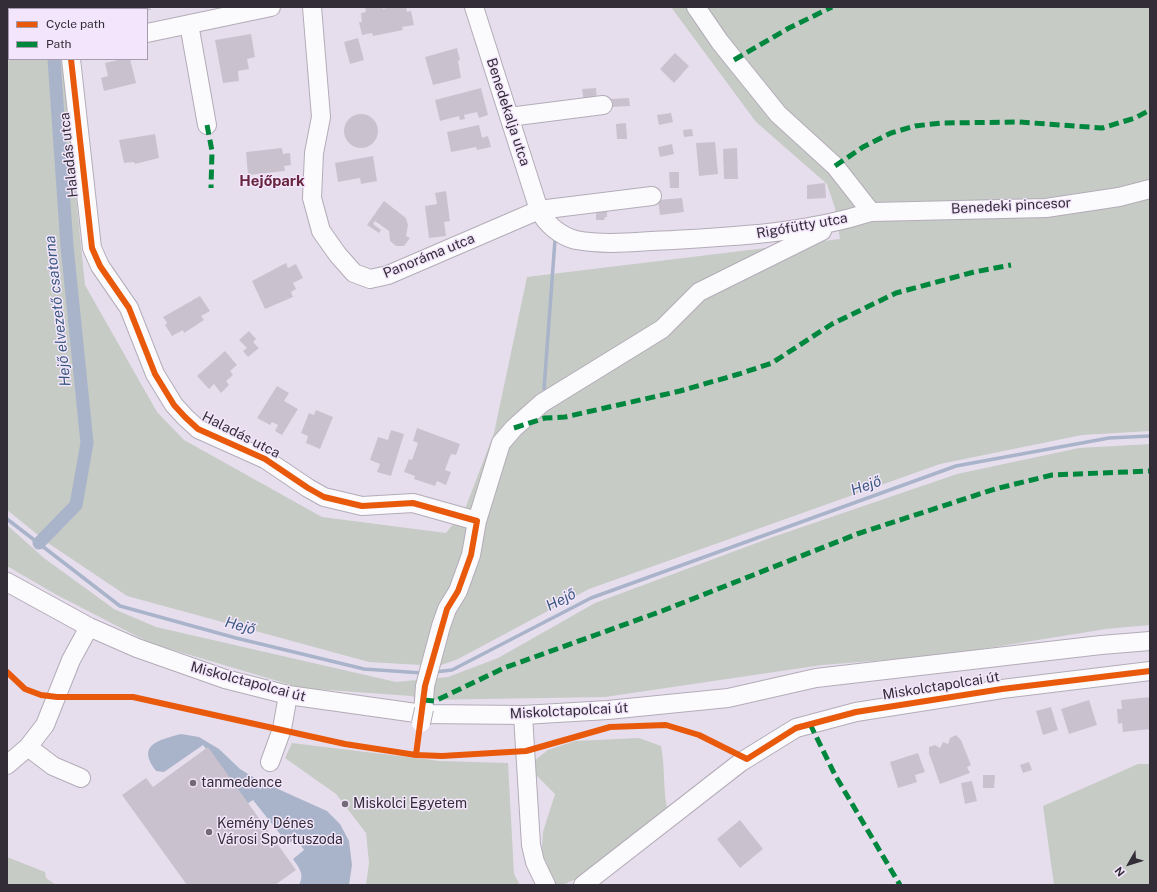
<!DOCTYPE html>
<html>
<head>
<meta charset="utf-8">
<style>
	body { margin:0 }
	#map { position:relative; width:1157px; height:892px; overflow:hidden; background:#e7deed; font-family:"Public Sans",sans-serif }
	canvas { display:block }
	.frame { position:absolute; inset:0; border:8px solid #332d37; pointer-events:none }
	.legend { position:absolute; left:8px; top:8px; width:140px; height:52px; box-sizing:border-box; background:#f3e6fc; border:1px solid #a69cad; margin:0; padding:5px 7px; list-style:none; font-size:12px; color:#332d37 }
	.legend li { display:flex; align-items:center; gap:8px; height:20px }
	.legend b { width:20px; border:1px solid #a69cad }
	.north { position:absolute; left:1109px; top:844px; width:40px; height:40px; -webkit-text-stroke:3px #f3e6fc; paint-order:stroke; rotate:231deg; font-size:11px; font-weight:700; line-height:16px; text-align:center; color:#332d37 }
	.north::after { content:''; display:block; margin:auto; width:14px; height:18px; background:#332d37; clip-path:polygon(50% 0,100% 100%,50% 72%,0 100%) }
</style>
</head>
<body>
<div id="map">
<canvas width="1157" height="892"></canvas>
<div class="frame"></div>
<ul class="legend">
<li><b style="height:5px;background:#e8590c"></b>Cycle path</li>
<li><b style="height:5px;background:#00873e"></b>Path</li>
</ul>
<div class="north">N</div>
</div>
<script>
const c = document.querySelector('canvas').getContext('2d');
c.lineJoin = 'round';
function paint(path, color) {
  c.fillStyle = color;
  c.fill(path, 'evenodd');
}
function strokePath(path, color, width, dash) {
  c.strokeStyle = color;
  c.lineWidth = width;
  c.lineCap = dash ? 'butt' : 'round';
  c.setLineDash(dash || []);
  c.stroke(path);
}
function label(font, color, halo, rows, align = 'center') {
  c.font = font + ' "Public Sans",sans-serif';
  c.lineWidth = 3;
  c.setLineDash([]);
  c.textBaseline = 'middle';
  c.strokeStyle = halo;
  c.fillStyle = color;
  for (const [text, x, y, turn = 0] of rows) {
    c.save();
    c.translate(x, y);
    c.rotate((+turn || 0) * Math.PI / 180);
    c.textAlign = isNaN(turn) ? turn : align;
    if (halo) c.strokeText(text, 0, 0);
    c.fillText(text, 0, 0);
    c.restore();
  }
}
const green = new Path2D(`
	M7 7H57V9H9V59H62L85 285 157 412 184 440 322 517 446 533 465 509 494 433 527 277 840 239 835 208 827 184 756 122 671 7H1150V431L1082 435 940 464 589 589 458 659 439 666 369 662 127 596 48 543 7 510Z
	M1150 444V625L1106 629 939 656 822 665 605 697 424 700 411 696 301 688 150 643 55 594 7 566V525L44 558 114 609 156 627 396 682 448 677 498 658 595 603 770 538 957 474 1079 448Z
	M639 738 661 746C665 767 663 787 667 808 646 825 584 881 561 885 556 886 553 884 549 882L541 861 543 832 555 794 534 773 530 764 548 750 575 741Z
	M292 743 440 761 508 763 514 874 520 885H366L369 863 366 833 336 794 285 758Z
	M1138 764H1150V885H1054L1043 806Z
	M7 857 45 872 46 878 56 885H7Z`);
const water = new Path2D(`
	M181 734 199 737 219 749 240 769 258 780 327 811 340 824 349 841 352 865 349 885H299C305 874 299 868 293 859L304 850 296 838 288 844 253 800 247 804 203 745 164 772 156 771C136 745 158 740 181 734Z`);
const stream = new Path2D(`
	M544 389 555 240
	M7 519 120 606 236 638 364 669 422 673
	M435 672 452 670 591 598 956 466 1109 438 1150 436`);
const canal = new Path2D(`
	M50 7V9
	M39 543 76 505 87 443 67 246 54 59`);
const building = new Path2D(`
	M92 7H117L118 9H92Z
	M132 7H150L151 10 132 9Z
	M365 7H383V9L389 7H406L407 12 411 11 414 25 402 27 403 30 373 36 372 33 362 35 359 22H362L361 13 366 12Z
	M251 34 255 57 247 59 249 69 238 71 239 81 223 83 215 40Z
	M358 38 364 60 350 64 344 42Z
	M457 48 460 60 458 61 461 78 433 85 425 57Z
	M675 53 689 66 674 83 660 69Z
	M122 59H130L136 83 104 91 101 78 108 76 105 63Z
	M481 88 488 115 479 118 477 112 464 115 465 119 460 120 459 116 440 121 435 100Z
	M596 88 597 101 584 102 582 89Z
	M629 98 630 106 611 107 610 99Z
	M671 113 673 122 659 125 657 115Z
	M344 131a17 17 0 1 1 34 0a17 17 0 1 1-34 0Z
	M626 123 627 139H617L616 124Z
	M479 125 482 138 488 136 491 147 477 150 476 147 451 152 447 132Z
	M692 129 693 136 684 137 683 130Z
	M155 134 159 158 135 164 134 162 124 163 119 140Z
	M715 142 718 174 699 176 696 143Z
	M672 144 674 154 660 157 658 147Z
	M282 148 283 154 290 153 291 165 284 166 285 171 248 175 246 152Z
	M737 148 738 179H724L723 149Z
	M373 156 377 181 361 184 360 178 338 182 335 163Z
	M669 172H679V188H670Z
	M825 183 826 198 807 199V185Z
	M446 191 450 221 444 222 446 236 429 238 425 206 437 204 435 193Z
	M682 198 684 212 660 215 658 200Z
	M384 201 406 218 408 225 406 236 410 238 404 246H396L390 241 389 231 375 221 373 224 381 230 379 233 367 225Z
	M596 204H607V217H605L604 220H596Z
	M286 263 288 268 296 264 303 278 293 283 296 289 291 292 293 297 265 309 252 281Z
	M200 296 210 311 201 316 204 320 184 333 183 330 172 336 165 325 167 323 163 317Z
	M249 331 256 339 253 342 259 348 248 357 243 351 247 348 239 340Z
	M225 351 237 365 230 371 233 375 226 381 229 385 221 393 214 384 209 389 197 376Z
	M277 386 289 393 284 401 298 409 282 435 275 431 278 425 272 422 270 425 257 418Z
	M316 410 333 417 320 449 306 443 308 436 301 433 309 413 314 415Z
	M417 428 460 444 456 455 451 454 445 470 451 472 446 485 437 481 435 486 414 479 415 476 404 472 409 459 412 460 418 443 413 441Z
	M391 430 404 434 391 476 377 472 380 464 370 460 378 437 388 440Z
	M1150 697V729L1123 732 1122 723 1118 724 1117 709H1122L1121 700Z
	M1089 700 1097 725 1069 734 1061 709Z
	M1051 707 1058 730 1043 735 1036 711Z
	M956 735 961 740 971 765 967 767 970 773 940 784 929 753V747L935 745 940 748 943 742 948 744 950 738Z
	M208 747 296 870 275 885H187L122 795 146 778 153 787Z
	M918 753 925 772 915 775 917 782 898 788 890 762Z
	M1029 762 1032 770 1023 773 1020 765Z
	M983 775H995L994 788H983Z
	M972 781 977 801 965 804 961 783Z
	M740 820 763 849 740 868 717 839Z`);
const minor = new Path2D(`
	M66 7V9
	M312 7 321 117 314 153 312 198 321 231 338 255 354 273 370 279 388 275 539 210 652 196
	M474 7 539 210C546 224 560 236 576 240 607 246 641 241 673 240 741 236 805 233 871 212L835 166 778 114 720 42 696 7
	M189 24 207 125
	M147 33 271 7
	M71 59 92 248 100 266 129 308 155 374 174 405 185 417 198 429 265 459 308 488 324 497 362 506 413 503 477 521
	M509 117 603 105
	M871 212 1046 208 1119 197 1150 189
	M7 582 89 627 137 648 225 679 288 695 423 714 523 715 608 710 728 698 816 678 1101 645 1150 641
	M423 714 425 686 441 626 447 609 458 591 471 555 477 521 501 443 514 428 542 403 662 329 699 292 822 231
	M523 715 531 845 535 862 546 885
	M270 762 282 729 288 695
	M7 765 28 747
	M81 778 53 766 28 747 45 725 71 660 89 627
	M583 885 741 762 796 728 856 712 1002 689 1150 671`);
const minorBridge = new Path2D(`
	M421 723 424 709`);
const quiet = new Path2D(`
	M40 7V9
	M7 52 9 51
	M734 60 789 28 832 7
	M207 125 212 151 211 188
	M835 166 863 147 891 133 915 126 941 123 1019 122 1102 128 1135 118 1150 110
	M514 428 545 418 565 417 680 391 739 374 772 363 832 324 896 293 974 272 1011 265
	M424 700 435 701 504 668 662 611 857 534 995 489 1052 475 1150 471
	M810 724 835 775 900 885`);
const cycleway = new Path2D(`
	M71 59 92 248 100 266 129 308 155 374 174 405 185 417 198 429 265 459 308 488 324 497 362 506 413 503 477 521 471 555 458 591 447 609 425 686 416 755
	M7 672 25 689 41 695 57 697H133L345 744 416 755 442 756 526 751 610 727 666 725 699 735 747 759 796 728 856 712 1002 689 1150 671`);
const markers = [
	[193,783,4,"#726b77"],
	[345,804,4,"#726b77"],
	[209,832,4,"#726b77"]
];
const streetNames = [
	["Benedekalja utca",508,112,72],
	["Haladás utca",69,155,-96],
	["Benedeki pincesor",1011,206,-3],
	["Rigófütty utca",802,226,-10],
	["Panoráma utca",429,256,-22],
	["Haladás utca",241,435,27],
	["Miskolctapolcai út",248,682,15],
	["Miskolctapolcai út",941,686,-9],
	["Miskolctapolcai út",569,711,-3]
];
const poiNames = [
	["tanmedence",201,783],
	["Miskolci Egyetem",353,804],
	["Kemény Dénes",217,824],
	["Városi Sportuszoda",217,840]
];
const neighbourhoodNames = [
	["Hejőpark",272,181]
];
const waterNames = [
	["Hejő elvezető csatorna",58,311,-96],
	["Hejő",866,486,-20],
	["Hejő",561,600,-27],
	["Hejő",240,626,15]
];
paint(green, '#c6cbc5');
paint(water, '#a9b4ca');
strokePath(stream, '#a9b4ca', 3.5);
strokePath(canal, '#a9b4ca', 13);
paint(building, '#c9c2ce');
strokePath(minor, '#b3acb8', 20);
strokePath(minor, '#fbfafc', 18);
strokePath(minorBridge, '#b3acb8', 20, []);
strokePath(minorBridge, '#fbfafc', 18);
strokePath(quiet, '#00873e', 5, [10, 5]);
strokePath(cycleway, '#e8590c', 6);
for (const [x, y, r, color] of markers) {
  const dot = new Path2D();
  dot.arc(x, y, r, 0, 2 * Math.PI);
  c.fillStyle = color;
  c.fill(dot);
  strokePath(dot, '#f3e6fc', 1.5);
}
label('14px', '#332d37', '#f3e6fc', streetNames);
label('14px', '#332d37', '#f3e6fc', poiNames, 'left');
label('bold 15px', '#68253e', '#f3e6fc', neighbourhoodNames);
label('italic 15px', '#3a597f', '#f3e6fc', waterNames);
</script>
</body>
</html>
